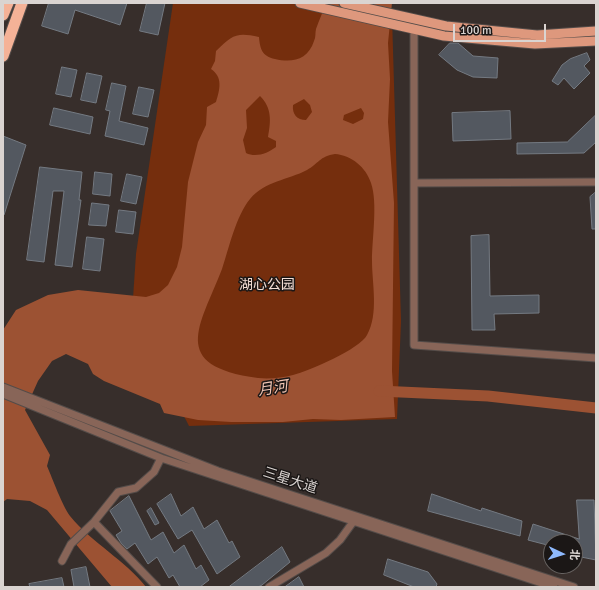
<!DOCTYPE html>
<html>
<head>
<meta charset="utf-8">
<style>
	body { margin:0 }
	#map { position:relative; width:599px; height:590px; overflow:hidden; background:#372e2b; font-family:Signika,"Noto Sans SC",sans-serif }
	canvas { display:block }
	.frame { position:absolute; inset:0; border:4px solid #dad4d1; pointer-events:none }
	.north { position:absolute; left:543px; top:534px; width:40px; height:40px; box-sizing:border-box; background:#1b1716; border:1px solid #676361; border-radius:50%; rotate:94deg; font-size:11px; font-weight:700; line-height:16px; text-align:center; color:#dad4d1 }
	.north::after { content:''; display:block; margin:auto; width:14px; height:18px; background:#8eb9fd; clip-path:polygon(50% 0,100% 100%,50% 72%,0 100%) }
	.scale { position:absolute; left:453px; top:24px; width:93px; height:18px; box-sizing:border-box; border:2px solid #dad4d1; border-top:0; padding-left:5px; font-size:12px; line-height:14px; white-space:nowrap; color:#dad4d1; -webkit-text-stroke:3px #1b1716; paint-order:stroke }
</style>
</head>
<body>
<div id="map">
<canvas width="599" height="590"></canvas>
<div class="frame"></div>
<div class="north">北</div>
<div class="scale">100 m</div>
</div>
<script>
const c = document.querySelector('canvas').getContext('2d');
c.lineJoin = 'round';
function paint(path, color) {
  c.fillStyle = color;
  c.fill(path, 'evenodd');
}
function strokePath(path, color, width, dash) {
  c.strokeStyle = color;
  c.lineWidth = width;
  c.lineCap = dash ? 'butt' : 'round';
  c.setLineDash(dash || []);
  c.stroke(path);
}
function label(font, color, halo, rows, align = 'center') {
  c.font = font + ' Signika,"Noto Sans SC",sans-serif';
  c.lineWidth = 3;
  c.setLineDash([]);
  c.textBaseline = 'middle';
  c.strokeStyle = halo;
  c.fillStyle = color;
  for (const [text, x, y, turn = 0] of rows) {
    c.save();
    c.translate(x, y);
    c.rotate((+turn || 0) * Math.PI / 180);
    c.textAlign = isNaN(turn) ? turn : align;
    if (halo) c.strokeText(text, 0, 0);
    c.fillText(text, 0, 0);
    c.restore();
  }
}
const green = new Path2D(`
	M173 3H333L392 16 401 321 397 419 189 426 132 313 136 254Z`);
const water = new Path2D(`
	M326 3H392L388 43 390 79 388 122 394 203 392 371 395 417 341 420 313 419 283 422H231L198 420 164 413 160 404 104 381 93 374 88 364 66 354 52 361 38 381 25 410 50 455 47 466C53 480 62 505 70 516 92 543 125 560 146 587H112L47 510 30 501 7 499 3 502V330L16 310 48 295 78 290 146 297 159 293 168 285 177 267 182 247 188 182 198 142 206 125 207 107 216 102C220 89 223 77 211 69L215 61 216 51C233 35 236 32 259 37 260 49 262 56 275 59 292 63 308 60 314 41 316 37 315 33 316 29 319 20 323 12 326 3ZM260 96C272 108 271 121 268 137L276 141V147C268 153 256 158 246 153L243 140 247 128 246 110ZM304 99 310 105 312 112 306 120C297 120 292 114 293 105ZM361 108 364 113 363 119 353 124 343 120 344 115ZM335 154C351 155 366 167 371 183 378 203 372 239 372 261 372 283 379 314 367 335 360 349 309 371 293 375 282 378 269 379 258 378 168 366 200 326 222 269 229 248 236 216 250 199 265 181 288 180 307 170 318 164 320 156 335 154Z`);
const river = new Path2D(`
	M379 391 488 396 596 408`);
const building = new Path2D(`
	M49 3H127L120 25 75 10 68 34 42 26Z
	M147 3H165L158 35 140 31Z
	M450 43H458L473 56 498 58 497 78 473 77 457 70 439 55Z
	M587 53 590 60 584 66 590 73 574 89 564 78 558 85 552 81 562 65 570 59Z
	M62 67 77 70 71 97 56 94Z
	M87 73 102 76 96 103 81 100Z
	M112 83 126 86 119 121 148 128 144 145 105 136 110 111 106 110Z
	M139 87 154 90 148 117 133 114Z
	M54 108 93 117 90 134 50 125Z
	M510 111 511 139 453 141 452 113Z
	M596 115V142L584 153 517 154V143L567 142Z
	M3 136 26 145 4 215H3Z
	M40 167 82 172 79 200H81L72 267 55 265 64 191H53L44 262 27 260Z
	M95 172 112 174 110 196 93 194Z
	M127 174 142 177 136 204 121 201Z
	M596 192V229H592L590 197Z
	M92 203 109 205 106 226 89 225Z
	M119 210 136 212 133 234 116 232Z
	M489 235 490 296 539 295V313L494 314 495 330H472L471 236Z
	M87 237 104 239 100 271 83 269Z
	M171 494 181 516 193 507 204 529 217 520 229 543 232 541 240 557 217 574 192 530 178 539 157 504Z
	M432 494 481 511 482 508 522 521 520 536 428 511Z
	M129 496 151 540 163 532 174 553 184 545 196 569 201 565 209 580 200 587H180L173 575 169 578 157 557 148 564 135 543 127 549 121 543 116 535 122 531 110 511Z
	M577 500H594L596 560 576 556 579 542H551V546L528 540 533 524 579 539Z
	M151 508 159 523 155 525 147 511Z
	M282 547 290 562 262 585 258 587H229Z
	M388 559 428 572 437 584 436 587H414L384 575Z
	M86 567 90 587H74L71 570Z
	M299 577 304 587H285Z
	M62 578 64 587H30L29 584Z`);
const minor = new Path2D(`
	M414 29V345L596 358
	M414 183 596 182
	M3 387 218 471 574 587
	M3 394 161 458 554 587
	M94 522 157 587
	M62 561 71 544 94 522 118 492 136 488 154 472 161 458
	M269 587 326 553 340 540 353 522`);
const major = new Path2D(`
	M300 3 444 36 535 44 596 41
	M344 3 446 26 537 35 596 31`);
const highway = new Path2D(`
	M3 15 8 3
	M3 56 22 3`);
const parkNames = [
	["湖心公园",267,285]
];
const streetNames = [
	["三星大道",290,481,18]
];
const waterNames = [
	["月河",273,389,-9]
];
paint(green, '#752e0d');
paint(water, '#9c5233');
strokePath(river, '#9c5233', 11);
paint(building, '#535860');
strokePath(building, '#747a82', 1);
strokePath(minor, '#544c49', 9);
strokePath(major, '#544c49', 11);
strokePath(highway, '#544c49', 13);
strokePath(minor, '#886558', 7);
strokePath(major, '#de987d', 9);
strokePath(highway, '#f5b297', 11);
label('14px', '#f3ddd4', '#1b1716', parkNames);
label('14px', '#dad4d1', '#1b1716', streetNames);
label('italic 15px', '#f2c6b5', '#1b1716', waterNames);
</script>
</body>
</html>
